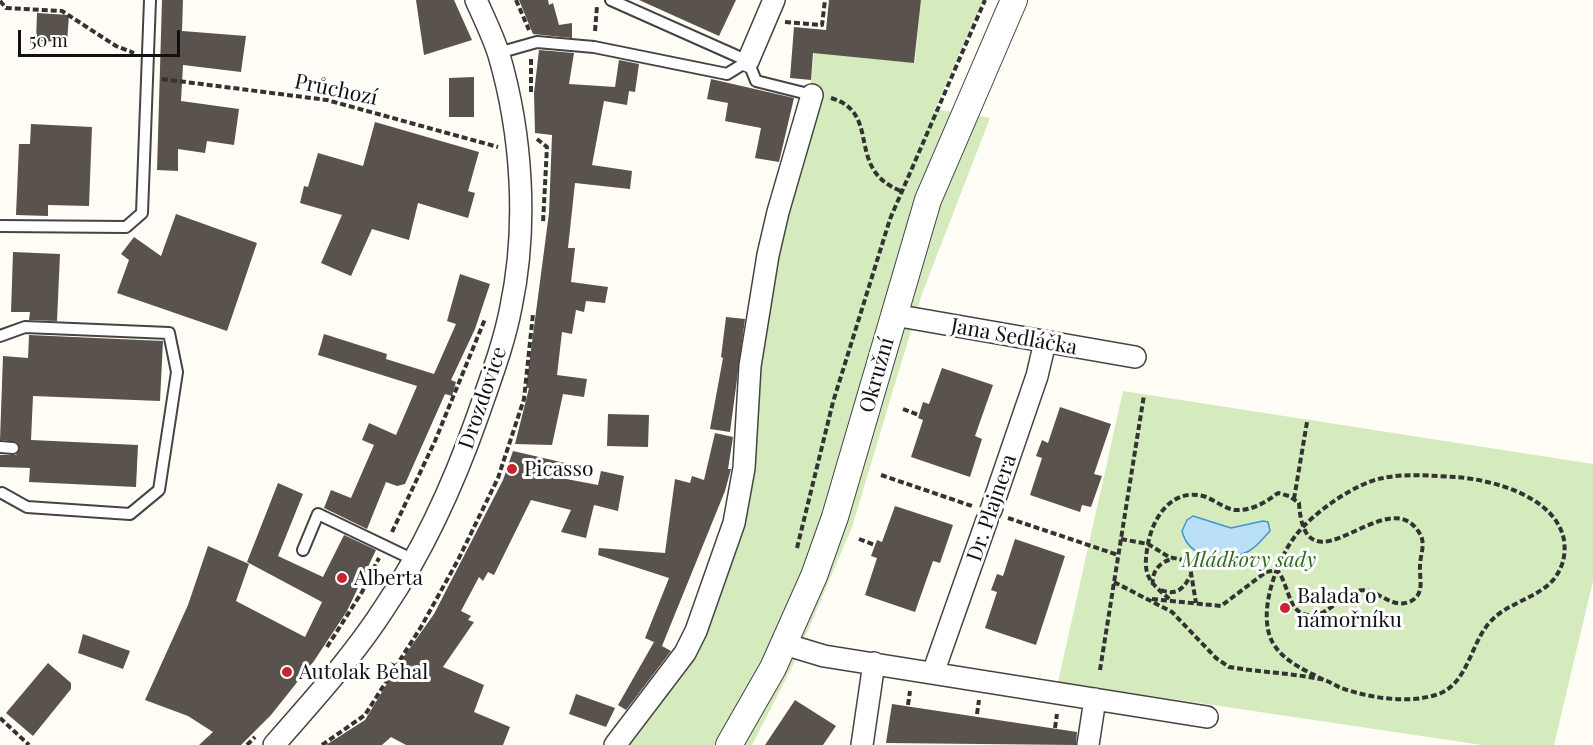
<!DOCTYPE html>
<html>
<head>
<meta charset="utf-8">
<style>
	body { margin:0 }
	#map { position:relative; width:1593px; height:745px; overflow:hidden; background:#fffdf5; font-family:"Playfair Display",serif }
	canvas { display:block }
	.scale { position:absolute; left:18px; top:30px; width:162px; height:27px; box-sizing:border-box; border:3px solid #111; border-top:0; padding-left:8px; font-size:18px; line-height:21px; white-space:nowrap; color:#111; -webkit-text-stroke:4px #fff; paint-order:stroke }
</style>
</head>
<body>
<div id="map">
<canvas width="1593" height="745"></canvas>
<div class="scale">50 m</div>
</div>
<script>
const c = document.querySelector('canvas').getContext('2d');
c.lineJoin = 'round';
function paint(path, color) {
  c.fillStyle = color;
  c.fill(path, 'evenodd');
}
function strokePath(path, color, width, dash) {
  c.strokeStyle = color;
  c.lineWidth = width;
  c.lineCap = dash ? 'butt' : 'round';
  c.setLineDash(dash || []);
  c.stroke(path);
}
function label(font, color, halo, rows, align = 'center') {
  c.font = font + ' "Playfair Display",serif';
  c.lineWidth = 6;
  c.setLineDash([]);
  c.textBaseline = 'middle';
  c.strokeStyle = halo;
  c.fillStyle = color;
  for (const [text, x, y, turn = 0] of rows) {
    c.save();
    c.translate(x, y);
    c.rotate((+turn || 0) * Math.PI / 180);
    c.textAlign = isNaN(turn) ? turn : align;
    if (halo) c.strokeText(text, 0, 0);
    c.fillText(text, 0, 0);
    c.restore();
  }
}
const green = new Path2D(`
	M921 0H983L935 109 990 118 922 294 852 527 795 661 752 745H624L743 524 757 355 811 80 814 52 915 63Z
	M1123 391 1593 464V581L1554 745H1482L1058 682Z`);
const water = new Path2D(`
	M1193 516 1231 528 1263 521 1268 522 1270 531C1263 538 1258 546 1249 551 1226 563 1189 560 1182 531L1187 520Z`);
const building = new Path2D(`
	M162 0H183L182 31 246 36 241 72 183 65 181 101 239 109 234 145 207 141 205 153 178 149V171L157 170Z
	M416 0H454L472 40 424 55Z
	M519 0H548L549 5 553 3 559 25 572 23V38L533 34Z
	M639 0H736L719 36Z
	M829 0H921L914 63 813 53 811 80 790 78 794 27 826 30Z
	M37 13 69 15 67 42 36 41Z
	M539 50 574 53 569 84 615 87 619 60 639 64 635 92 629 91 627 105 604 101 592 165 632 171 630 189 575 183 568 248H575L571 282 608 287 605 303 586 301 584 312 576 310 572 334 562 332 557 375 587 379 584 397 563 394 552 445 515 444 529 388H526L549 213 552 135 535 133 534 93Z
	M474 77V117H449V78Z
	M711 79 794 98 779 162 755 158 761 128 725 121 728 103 707 99Z
	M375 122 479 152 468 191 475 193 468 218 418 203 409 240 372 229 351 276 321 263 342 215 300 203 304 186 308 187 318 153 363 166Z
	M31 124 92 127 89 206 48 205V216L16 215 19 144H30Z
	M176 214 257 243 227 331 117 293 129 260 121 254 134 237 161 256Z
	M13 252 60 254 57 321 29 320 30 312H11Z
	M460 274 490 284 475 329 451 380 456 382 452 396 445 394 405 484 397 486 386 482 367 529 324 508 331 490 351 498 374 445 362 440 369 423 396 435 417 386 318 355 324 334 387 354 386 359 434 374 456 324 447 321Z
	M726 317 745 319 730 432 710 429 723 358 721 357Z
	M29 335 163 341 160 401 33 396 31 440 138 445 136 487 29 482 30 468 0 467V455H16L20 448 17 442 0 440 3 356 28 358Z
	M942 368 993 385 975 436 982 439 970 477 911 457 923 420 918 418 923 402 929 404Z
	M1060 407 1111 424 1094 474 1102 476 1091 507 1082 505 1080 512 1030 495 1042 458 1036 456 1042 440 1048 443Z
	M608 414 649 415 648 447 607 446Z
	M715 433 733 437 728 469H731L725 491 662 646 671 651 626 710 618 705 654 642 658 644 645 638 669 578 598 555 599 548 665 553 675 479 690 483 692 476 704 480Z
	M513 451 565 463 561 478 598 485 601 471 624 476 618 511 594 505 586 538 561 532 571 510 531 500 494 575 488 572 483 581 479 577 461 611 471 616 468 620 474 622 443 667 484 685 474 712 510 727 503 745H406L391 737 382 745H326L365 720 400 662 434 614 503 480Z
	M278 483 303 494 278 556 323 577 344 535 376 550 347 611 314 661 271 715 241 745H199L213 732 188 716 145 700 188 605 208 546 249 564 236 601 305 637 322 602 247 562Z
	M895 506 953 525 940 563 933 561 915 612 865 595 877 558 871 556 877 540 882 542Z
	M1015 539 1065 556 1036 645 985 628 997 592 991 590 997 574 1003 576Z
	M83 634 130 651 123 669 78 653Z
	M48 663 71 683V689L33 736 6 713Z
	M576 694 615 708 606 727 569 714Z
	M795 700 836 726 823 745H765Z
	M892 704 1077 732 1076 745 886 743Z`);
const path = new Path2D(`
	M516 0 529 30
	M0 1 6 8 62 11 116 46 134 53
	M785 22 822 25 825 0
	M595 31 597 6
	M162 79 327 100 498 147
	M531 92V58
	M831 98C883 113 844 169 901 191
	M537 139 547 147 543 223
	M903 409 919 415
	M881 475 972 506
	M1294 499 1307 422
	M1008 518 1118 555
	M392 532 435 441 485 319
	M859 539 875 545
	M1121 539 1148 544 1169 557 1183 560 1190 567 1196 603
	M797 548 833 402 890 219 985 0
	M1114 582 1172 612 1216 658 1229 667C1259 672 1290 673 1320 679 1328 680 1334 685 1341 688 1370 698 1411 705 1441 693 1470 680 1471 639 1493 619 1510 602 1538 598 1554 579 1563 567 1566 555 1564 540 1556 497 1494 480 1456 477 1433 476 1406 473 1383 478 1355 483 1313 513 1296 535 1277 559 1256 614 1273 643 1284 662 1305 670 1324 680
	M1153 585C1151 572 1160 561 1173 559
	M1161 590C1176 596 1184 589 1190 576
	M1152 599 1221 606 1266 572 1277 570C1287 581 1288 606 1301 613 1323 623 1336 599 1353 592 1375 583 1388 610 1409 602 1426 595 1419 578 1420 566 1420 555 1426 544 1420 534 1388 477 1305 600 1299 503L1289 496 1278 493C1266 502 1252 511 1236 510 1224 509 1214 499 1203 496 1172 488 1153 517 1148 544 1142 576 1148 581 1172 601
	M327 647 362 592 379 558
	M1100 670 1144 395
	M908 705 910 691
	M977 714 979 700
	M0 718 29 745
	M1055 728 1057 714
	M247 745 255 737
	M322 745 365 715 421 627 458 560 498 478 524 399 533 314`);
const service = new Path2D(`
	M611 0 748 61 756 81 812 95
	M498 53 537 42 594 47 727 74 748 61
	M0 226 126 227 142 213 150 0
	M0 336 25 327 169 333 177 372 159 490 130 514 27 507 2 493
	M0 447 13 448
	M303 550 318 514 414 560`);
const minor = new Path2D(`
	M748 61 774 0
	M894 315 1135 357
	M991 510 1037 376 1045 342
	M784 644 824 656 1207 717
	M933 673 987 520
	M274 745C313 700 353 657 385 607 425 548 454 483 478 415 490 380 504 344 511 307 528 226 522 134 499 55 493 36 484 18 476 0
	M615 745 685 653 696 631 734 523 744 468 750 366 768 255 778 212 812 95
	M862 745 874 663
	M1088 745 1095 699`);
const tertiary = new Path2D(`
	M729 745 773 668 814 576 835 517 928 200 1014 0`);
const markers = [
	[512,469,6,"#c4262e"],
	[342,578,6,"#c4262e"],
	[1285,608,6,"#c4262e"],
	[287,672,6,"#c4262e"]
];
const streetNames = [
	["Průchozí",336,90,12],
	["Jana Sedláčka",1014,337,10],
	["Okružní",877,375,-74],
	["Drozdovice",483,398,-71],
	["Dr. Plajnera",992,508,-71]
];
const poiNames = [
	["Picasso",524,469],
	["Alberta",354,578],
	["Balada o",1297,596],
	["námořníku",1297,620],
	["Autolak Běhal",299,672]
];
const parkNames = [
	["Mládkovy sady",1249,560]
];
paint(green, '#d5ebbd');
paint(water, '#b9e0f7');
strokePath(water, '#3f96cf', 1.5);
paint(building, '#5a524d');
strokePath(service, '#444', 14);
strokePath(minor, '#444', 24);
strokePath(tertiary, '#444', 28);
strokePath(path, '#333', 4, [6, 3]);
strokePath(service, '#fff', 10);
strokePath(minor, '#fff', 21);
strokePath(tertiary, '#fff', 26);
for (const [x, y, r, color] of markers) {
  const dot = new Path2D();
  dot.arc(x, y, r, 0, 2 * Math.PI);
  c.fillStyle = color;
  c.fill(dot);
  strokePath(dot, '#fff', 2);
}
label('21px', '#111', '#fff', streetNames);
label('21px', '#111', '#fff', poiNames, 'left');
label('italic 21px', '#2f6b1f', '#fff', parkNames);
</script>
</body>
</html>
